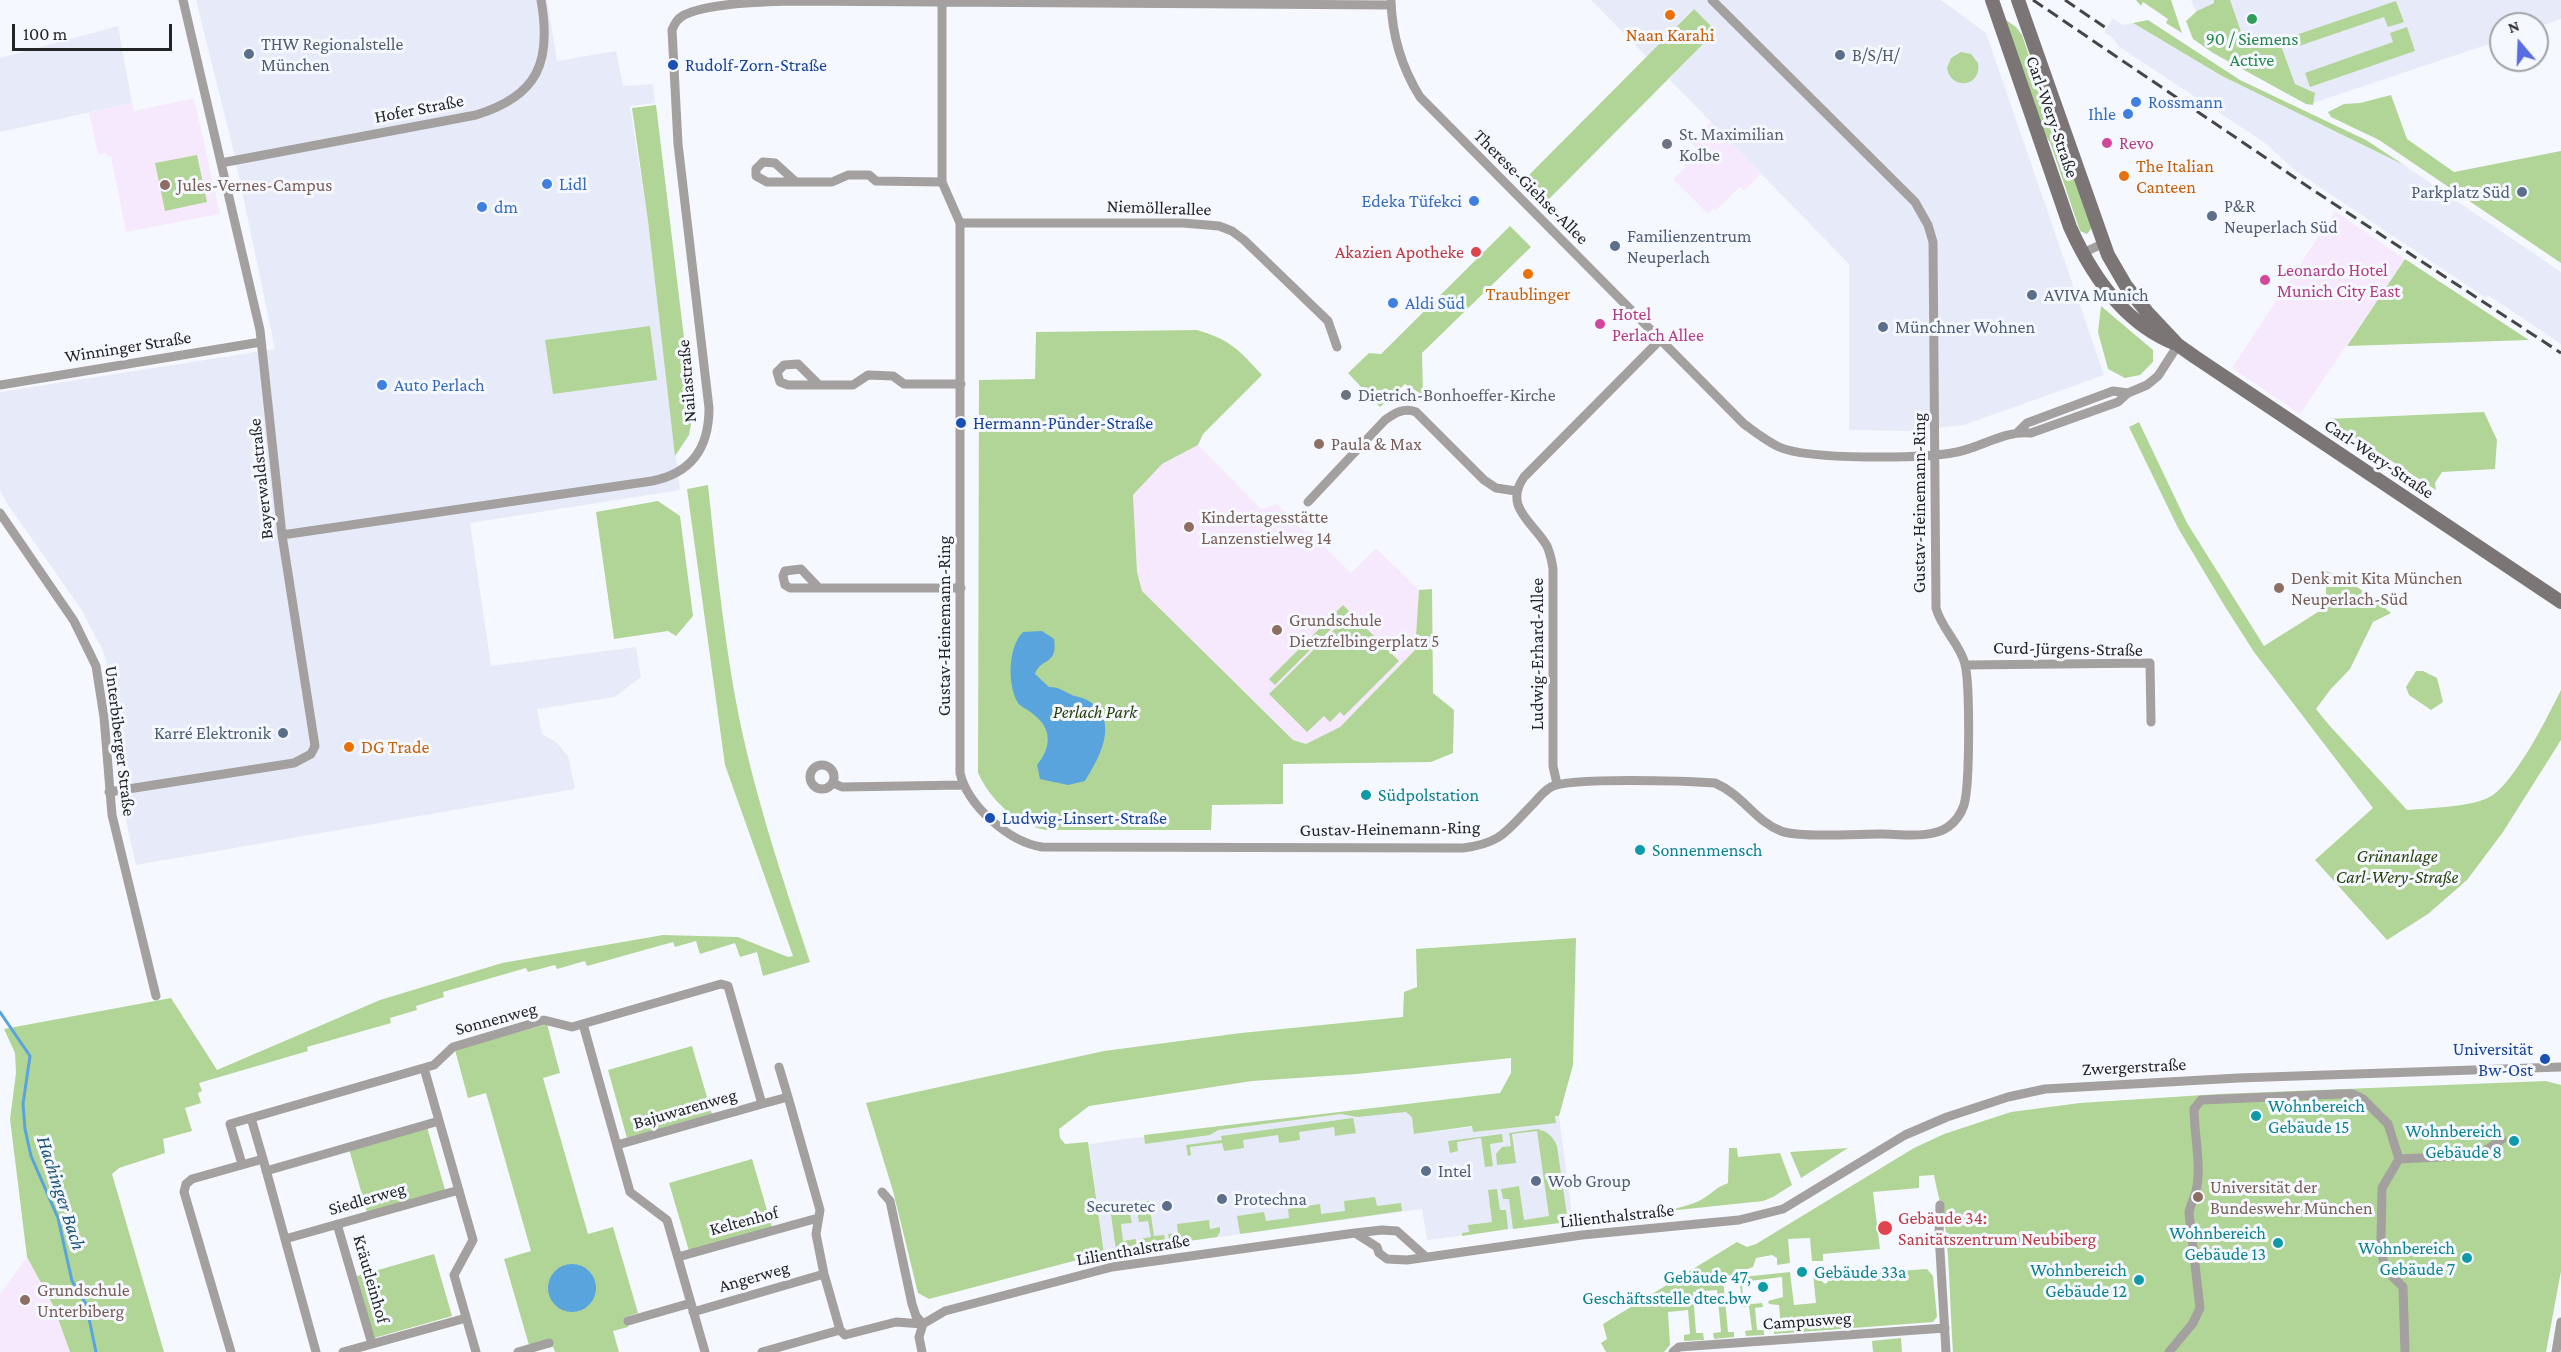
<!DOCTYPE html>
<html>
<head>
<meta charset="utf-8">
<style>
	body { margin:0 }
	#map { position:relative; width:2561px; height:1352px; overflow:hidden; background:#f6f8ff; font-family:"Crimson Pro",serif }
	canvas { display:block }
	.north { position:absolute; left:2489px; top:12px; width:60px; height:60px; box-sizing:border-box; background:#f6f8ff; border:2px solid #a2a3a8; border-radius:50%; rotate:341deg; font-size:16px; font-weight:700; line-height:24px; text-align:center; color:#232426 }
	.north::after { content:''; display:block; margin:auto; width:21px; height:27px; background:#586ce3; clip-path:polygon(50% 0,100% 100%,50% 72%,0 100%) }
	.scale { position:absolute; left:12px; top:24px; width:160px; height:27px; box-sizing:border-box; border:3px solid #232426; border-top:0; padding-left:8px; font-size:18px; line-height:21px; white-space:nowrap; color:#232426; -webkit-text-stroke:4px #f6f8ff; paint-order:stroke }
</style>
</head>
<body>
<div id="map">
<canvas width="2561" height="1352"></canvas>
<div class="north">N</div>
<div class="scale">100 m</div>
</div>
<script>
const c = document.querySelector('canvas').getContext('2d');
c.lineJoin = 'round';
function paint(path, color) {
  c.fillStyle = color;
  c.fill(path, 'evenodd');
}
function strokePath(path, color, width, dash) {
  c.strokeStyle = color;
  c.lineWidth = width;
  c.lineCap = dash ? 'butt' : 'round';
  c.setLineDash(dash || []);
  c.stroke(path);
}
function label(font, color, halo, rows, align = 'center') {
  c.font = font + ' "Crimson Pro",serif';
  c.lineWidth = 6;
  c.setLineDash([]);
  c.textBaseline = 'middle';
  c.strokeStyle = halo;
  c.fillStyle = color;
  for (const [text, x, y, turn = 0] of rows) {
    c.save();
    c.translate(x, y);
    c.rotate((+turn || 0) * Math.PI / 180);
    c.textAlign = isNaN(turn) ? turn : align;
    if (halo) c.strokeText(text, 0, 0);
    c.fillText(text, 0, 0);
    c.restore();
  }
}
const built = new Path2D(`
	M196 0H547L557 61 616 51 623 86 653 84 655 103 630 106 648 221 680 490 470 523 491 666 636 647 641 677 615 697 537 709 542 734 556 742 568 756 575 789 136 865 122 804 111 678 103 651 81 609 6 502 0 490V392L275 349 234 153Z
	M1591 0H1941L1986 33 2104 375 1964 425 1908 431 1849 430V264L1669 79 1716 31 1693 9 1647 57Z
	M2191 0H2561V19L2537 27V24H2501V40L2313 103 2209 43Z
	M2113 18 2122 25 2133 23 2222 76 2404 165 2561 272V344L2488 295 2486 298 2297 172 2265 143 2118 46 2113 38 2104 32Z
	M118 26 132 103 0 132V58Z
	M1410 1105 1415 1134 1559 1116 1573 1221 1427 1240 1422 1209 1104 1253 1089 1144 1259 1121Z`);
const education = new Path2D(`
	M194 98 220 214 126 232 111 156 107 157 106 153 98 154 89 113 132 103 134 111Z
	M1711 122 1761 174 1744 191 1740 187 1715 211 1713 209 1708 214 1673 179 1686 167 1682 163 1697 149 1690 142Z
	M2335 211 2405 259 2300 414 2232 368Z
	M1198 445 1261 509 1277 504 1305 532 1308 530 1351 573 1376 548 1419 590 1415 650 1340 727 1306 744 1293 740 1142 591 1137 572 1133 495 1162 464Z
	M27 1257 53 1305 70 1352H0V1294Z`);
const green = new Path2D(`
	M2136 0H2171L2182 33 2166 23 2168 19 2143 2 2141 6Z
	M2214 0H2230L2246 46 2277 35 2295 84 2315 93 2313 105 2306 104 2213 53 2193 39 2186 21 2197 11 2214 3Z
	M2396 1 2404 22 2388 27 2384 17 2296 47 2293 36Z
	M1694 9 1716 31 1548 200 1526 178Z
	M2006 20 2016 27 2022 35 2065 161 2072 169 2092 228 2087 234 2080 231 2050 142 2043 133Z
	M2148 20 2240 80 2366 140 2404 165 2222 76 2133 23Z
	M2407 27 2415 51 2310 87 2305 73 2393 42 2390 33Z
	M1961 52 1971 54 1978 63C1982 87 1951 91 1947 68L1951 58Z
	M2391 95 2407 139 2454 172 2561 151V263L2379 140 2331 117 2328 112 2344 104 2360 103Z
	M656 105 693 413 689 435 675 456 648 221 632 108Z
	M197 155 207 202 165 211 155 163Z
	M1510 226 1531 247 1422 353 1423 395 1405 384 1380 407 1348 373 1369 353 1381 354Z
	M2405 259 2529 340 2347 346Z
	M2101 306 2153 350V362L2140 375 2125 378 2108 369 2098 332Z
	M650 326 657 380 553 394 545 340Z
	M1197 330C1231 340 1239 350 1262 375L1203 434 1198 445 1162 464 1133 495 1137 572 1142 591 1293 740 1306 744 1340 727 1415 650 1419 590 1432 589 1433 693 1454 710 1453 753 1431 762 1283 764V804L1212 805 1211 830H1046C1016 825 990 799 978 773L979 380 1035 379 1036 332Z
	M2484 412 2497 440 2495 469 2442 472 2435 483 2436 490 2327 419Z
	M2139 422 2187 523 2264 646 2318 612H2326V571C2350 580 2371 596 2391 613L2373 622 2350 669 2330 690 2316 709 2329 725 2407 810C2429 808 2476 807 2493 795 2518 776 2547 718 2561 690V740L2503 832 2467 880 2428 914 2387 940 2315 860 2373 808 2254 652 2224 605 2178 528 2129 427Z
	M708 485C715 552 722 619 733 685 749 779 780 871 810 962L763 976 757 952 740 957 735 943 700 954 696 941 675 947 673 942 587 966 585 961 557 969 555 965 528 972 526 968 443 992 444 997 416 1006 417 1010 390 1018 391 1023 307 1047 308 1051 199 1083 202 1091 198 1093 201 1103 185 1108 192 1131 163 1139 165 1153 119 1168 112 1174 164 1352H70L53 1305 27 1257 10 1119 16 1073 15 1053 4 1029 171 998 217 1070 380 1000 502 963 663 935 738 937 788 957 793 956 725 765 687 489Z
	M658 501 680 516 693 616 676 636 668 631 614 639 596 512Z
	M1343 605 1349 611 1275 685 1269 679Z
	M1351 613 1399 661 1344 716 1340 712 1330 722 1324 716 1307 732 1269 694Z
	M2416 671H2423L2437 678 2443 702 2431 710 2409 695 2406 687Z
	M1576 938 1573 1065 1559 1116H1555L1556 1123 1473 1132 1472 1126 1414 1134 1412 1117 1406 1112 1357 1117 1341 1114 1218 1130 1210 1135 1145 1144 1144 1135 1500 1093 1511 1073V1058L1357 1074 1252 1081 1089 1106 1059 1129 1060 1138 1065 1144 1088 1142 1104 1253 929 1299 918 1293 893 1191 866 1103 1104 1051 1241 1033 1403 1017 1404 992 1417 987 1416 949Z
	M547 1024 560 1073 543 1078 588 1234 613 1227 638 1313 626 1317 628 1327 613 1331 619 1352H555L553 1347 531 1352 504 1259 531 1251 486 1093 468 1098 455 1050Z
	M692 1046 712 1114 627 1138 608 1070Z
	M2546 1081 2561 1085V1271L2546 1352H1953C1950 1310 1950 1267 1945 1225 1942 1207 1937 1192 1934 1175L1919 1176V1188L1873 1192 1880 1249 1823 1254V1261H1812L1810 1238 1788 1239 1790 1263 1777 1265V1258L1772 1255 1756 1258 1753 1267 1723 1278 1728 1332H1734V1337L1714 1339 1713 1333 1721 1332 1717 1290 1693 1292 1696 1333H1703L1704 1340 1684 1341V1335L1690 1334 1688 1310 1668 1312 1670 1345 1664 1352H1606L1601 1343 1607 1339 1603 1324 1737 1242 1747 1247 1756 1244 1914 1148 1944 1134 2011 1112 2080 1103 2219 1094Z
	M1353 1118 1356 1133 1335 1136 1334 1127 1299 1132 1300 1140 1279 1143 1278 1135 1243 1140 1244 1148 1224 1151 1222 1143 1190 1147 1191 1155 1188 1156 1186 1145 1222 1140 1221 1136Z
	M427 1127 445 1190 367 1212 349 1149Z
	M1537 1129C1548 1131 1553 1137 1557 1146L1568 1222 1513 1229 1509 1199H1503L1501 1189 1519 1186 1524 1220 1549 1216 1537 1131 1512 1134 1516 1163 1497 1165 1496 1154 1502 1147 1511 1146 1509 1133Z
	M1502 1134 1503 1142 1490 1144 1493 1166 1485 1167 1481 1138 1457 1142 1458 1151 1450 1153 1448 1141Z
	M1729 1148H1737L1738 1157 1780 1153 1792 1185 1773 1197 1763 1201 1668 1211C1680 1207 1697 1204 1707 1196 1717 1189 1716 1188 1728 1183Z
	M1848 1148 1801 1178 1790 1152Z
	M752 1159 772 1227 689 1251 669 1183Z
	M1497 1189 1500 1210H1506L1508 1229 1462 1236V1233L1469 1232 1468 1225 1492 1222 1488 1190Z
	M1375 1197 1377 1206 1401 1203 1402 1211 1240 1234 1237 1216 1264 1212 1266 1221 1289 1218 1288 1209 1320 1204 1321 1214 1345 1211 1344 1201Z
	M1149 1201 1154 1236 1164 1235 1165 1239 1161 1245 1140 1248 1139 1239 1151 1237 1148 1221 1139 1222 1136 1206 1138 1202Z
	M1128 1205 1132 1223 1121 1224 1123 1241 1136 1239 1137 1248 1116 1251 1110 1207Z
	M1209 1220 1210 1229 1220 1227V1232L1217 1237 1174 1243 1169 1239 1168 1234 1178 1233 1177 1224Z
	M434 1254 452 1316 374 1338 357 1276Z
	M1927 1269 1933 1276 1937 1317 1933 1322 1774 1334V1329L1781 1328 1779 1305 1769 1304 1768 1301 1783 1297 1782 1277 1742 1282 1743 1301H1750L1751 1304 1762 1303 1763 1307 1755 1308 1757 1330H1764V1335L1746 1336 1745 1331 1752 1330 1749 1307H1742L1740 1283 1743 1277 1790 1272 1794 1305 1816 1303 1813 1273 1825 1284 1828 1282 1827 1276Z
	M1901 1338 1902 1352H1873L1872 1341Z`);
const water = new Path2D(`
	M1042 631 1054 639C1058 666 1041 657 1035 674L1049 687C1059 687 1061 690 1070 694 1075 697 1082 697 1087 700 1121 719 1100 757 1085 781L1068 785 1040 779 1037 765C1052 747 1052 728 1033 714 1029 710 1021 707 1018 703 1007 684 1008 647 1023 632Z
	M548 1288a24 24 0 1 1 48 0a24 24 0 1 1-48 0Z`);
const stream = new Path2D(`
	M0 1012 30 1056 23 1104 25 1129 31 1156 58 1218 72 1281 86 1304 96 1352`);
const street = new Path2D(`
	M1391 1C1392 35 1402 68 1420 97L1744 424C1755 432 1766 441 1779 447 1808 460 1923 459 1957 452 1982 447 2005 430 2031 433L2118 402 2128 393
	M942 2V182L960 223V773C968 806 1009 842 1042 847L1463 848C1503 843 1507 830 1534 803 1539 797 1544 791 1551 787 1569 777 1689 781 1715 783 1743 795 1755 821 1781 831 1800 838 1857 834 1881 834 1900 834 1931 839 1948 827 1955 822 1961 814 1964 805 1970 784 1970 686 1965 664 1960 644 1941 628 1936 608L1933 242 1928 225 1915 202 1712 0
	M221 163 476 115C538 96 552 62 541 0
	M796 182 775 163 763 162 756 169V176L767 182H832L848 175H869L876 181 942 182
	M960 223H1183L1219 226 1232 231 1244 240 1328 321 1337 347
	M2083 253 2102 244
	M0 385 261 342
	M819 385 798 364 784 365 777 372 780 382 788 385H853L868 375 893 376 904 384H961
	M2018 432 2027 423 2113 391 2128 393 2147 385 2158 376 2178 345
	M1308 502 1385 420C1395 413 1404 407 1416 412L1484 480 1496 488 1516 491
	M0 513 74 621 96 666 104 717 112 815 156 996
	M282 535 652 481C692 473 709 448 709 408L678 144 672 30C675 23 677 19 684 15 709 3 760 2 789 1L1391 5
	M819 588 801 569 785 571 783 576 785 585 790 588H961
	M1965 665 2150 663 2151 722
	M810 777a12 12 0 1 1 24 0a12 12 0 1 1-24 0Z
	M833 783 842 787 963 785
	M1557 784 1553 766V569C1552 562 1550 553 1547 546 1533 522 1503 507 1524 477L1660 340
	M109 792 294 763 311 754 315 746 282 535 260 330 183 0
	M583 1024 630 1192 667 1220 705 1352
	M779 1067 788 1097
	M424 1068 473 1240 454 1275 476 1352
	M617 1145 762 1104
	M263 1159 316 1352
	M2399 1159 2480 1155 2502 1139
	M242 1164 230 1124 434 1065 453 1047 544 1020 572 1027 721 984 728 986 762 1104 788 1097 820 1210 816 1234 824 1274 840 1330 845 1335 896 1322 923 1324
	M266 1171 439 1121
	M882 1192 890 1201 912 1304 916 1316 923 1324
	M1940 1205 1939 1234 1946 1352
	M337 1224 372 1344
	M1355 1233 1377 1247 1379 1253 1387 1259 1407 1260 1582 1235 1739 1220 1783 1209 1905 1135 1947 1117 2008 1097 2045 1089 2238 1078 2561 1067
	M285 1239 459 1190
	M678 1257 818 1218
	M693 1312 824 1274
	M628 1321 691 1303
	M923 1324 945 1311 1112 1267 1355 1233 1382 1230 1397 1231 1426 1257
	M231 1352 184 1192 186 1184 192 1179 263 1159 251 1118
	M343 1352 466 1318
	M518 1352 549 1343
	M762 1352 840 1330
	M922 1352 919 1337 923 1324
	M1673 1352 1679 1347 1945 1328
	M2169 1352 2193 1323 2200 1308 2189 1213C2190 1205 2194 1199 2196 1191 2202 1167 2194 1134 2194 1109L2201 1100 2341 1094H2353L2363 1099 2388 1124 2399 1159 2382 1188 2381 1239 2384 1268 2403 1287 2405 1352
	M2556 1352 2561 1322`);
const secondary = new Path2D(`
	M1992 0 2070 227C2092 276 2124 324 2176 344
	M2018 0 2108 255 2126 286 2147 312 2178 345 2195 357 2561 602`);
const rail = new Path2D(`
	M2033 0 2316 192 2561 353
	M2065 0 2106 28`);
const markers = [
	[1670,15,6,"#e8710a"],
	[2252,19,6,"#2e9e5b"],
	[249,54,6,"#5c6f8a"],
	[1840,55,6,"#5c6f8a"],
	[673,65,6,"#1a4fb4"],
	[2136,102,6,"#3f7fe0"],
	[2128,114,6,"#3f7fe0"],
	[2107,143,6,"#d1479c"],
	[1667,144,6,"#6b7280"],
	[2124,176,6,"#e8710a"],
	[547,184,6,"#3f7fe0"],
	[165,185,6,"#8d6e63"],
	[2522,192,6,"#5c6f8a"],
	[1474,201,6,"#3f7fe0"],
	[482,207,6,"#3f7fe0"],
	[2212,216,6,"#5c6f8a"],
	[1615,246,6,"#5c6f8a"],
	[1476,252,6,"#e0444e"],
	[1528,274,6,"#e8710a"],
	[2265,280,6,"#d1479c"],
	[2032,295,6,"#5c6f8a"],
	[1393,303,6,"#3f7fe0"],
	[1600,324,6,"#d1479c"],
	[1883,327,6,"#5c6f8a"],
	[382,385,6,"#3f7fe0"],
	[1346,395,6,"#6b7280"],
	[961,423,6,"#1a4fb4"],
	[1319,444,6,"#8d6e63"],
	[1189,527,6,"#8d6e63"],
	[2279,588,6,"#8d6e63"],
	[1277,630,6,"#8d6e63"],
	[283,733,6,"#5c6f8a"],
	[349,747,6,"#e8710a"],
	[1366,795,6,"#0f9aa8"],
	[990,818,6,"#1a4fb4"],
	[1640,850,6,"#0f9aa8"],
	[2545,1059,6,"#1a4fb4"],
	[2256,1116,6,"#0f9aa8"],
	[2514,1141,6,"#0f9aa8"],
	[1426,1171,6,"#5c6f8a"],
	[1536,1181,6,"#5c6f8a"],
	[2198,1197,6,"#8d6e63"],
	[1222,1199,6,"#5c6f8a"],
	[1167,1206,6,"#5c6f8a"],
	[1885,1228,8,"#e0444e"],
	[2278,1243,6,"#0f9aa8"],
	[2467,1258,6,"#0f9aa8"],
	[1802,1272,6,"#0f9aa8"],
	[2139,1280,6,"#0f9aa8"],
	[1763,1287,6,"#0f9aa8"],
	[25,1300,6,"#8d6e63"]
];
const foodNames = [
	["Naan Karahi",1670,35],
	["The Italian",2136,166,"left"],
	["Canteen",2136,187,"left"],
	["Traublinger",1528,294],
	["DG Trade",361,747,"left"]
];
const leisureNames = [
	["90 / Siemens",2252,39],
	["Active",2252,60]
];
const serviceNames = [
	["THW Regionalstelle",261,44],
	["München",261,65],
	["B/S/H/",1852,55],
	["Parkplatz Süd",2510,192,"right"],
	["P&R",2224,206],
	["Neuperlach Süd",2224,227],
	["Familienzentrum",1627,236],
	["Neuperlach",1627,257],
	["AVIVA Munich",2044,295],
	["Münchner Wohnen",1895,327],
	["Karré Elektronik",271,733,"right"],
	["Intel",1438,1171],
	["Wob Group",1548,1181],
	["Protechna",1234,1199],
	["Securetec",1155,1206,"right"]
];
const transitNames = [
	["Rudolf-Zorn-Straße",685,65],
	["Hermann-Pünder-Straße",973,423],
	["Ludwig-Linsert-Straße",1002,818],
	["Universität",2533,1049,"right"],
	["Bw-Ost",2533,1070,"right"]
];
const shopNames = [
	["Rossmann",2148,102],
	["Ihle",2116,114,"right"],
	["Lidl",559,184],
	["Edeka Tüfekci",1462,201,"right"],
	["dm",494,207],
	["Aldi Süd",1405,303],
	["Auto Perlach",394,385]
];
const streetNames = [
	["Hofer Straße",419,109,-11],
	["Carl-Wery-Straße",2052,117,71],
	["Therese-Giehse-Allee",1531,187,45],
	["Niemöllerallee",1159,208,2],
	["Winninger Straße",128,347,-9],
	["Nailastraße",687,381,-95],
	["Carl-Wery-Straße",2379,459,34],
	["Bayerwaldstraße",261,479,-96],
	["Gustav-Heinemann-Ring",1919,503,-90],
	["Gustav-Heinemann-Ring",944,626,-90],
	["Curd-Jürgens-Straße",2068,649,1],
	["Ludwig-Erhard-Allee",1537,654,-90],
	["Unterbiberger Straße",120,741,83],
	["Gustav-Heinemann-Ring",1390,829,-1],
	["Sonnenweg",496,1019,-15],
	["Zwergerstraße",2134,1067,-3],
	["Bajuwarenweg",685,1109,-16],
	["Siedlerweg",367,1199,-16],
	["Lilienthalstraße",1617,1216,-6],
	["Keltenhof",744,1221,-15],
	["Lilienthalstraße",1133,1250,-10],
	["Angerweg",754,1277,-16],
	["Kräutleinhof",371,1279,74],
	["Campusweg",1807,1321,-4]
];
const worshipNames = [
	["St. Maximilian",1679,134],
	["Kolbe",1679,155],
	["Dietrich-Bonhoeffer-Kirche",1358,395]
];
const hotelNames = [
	["Revo",2119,143],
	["Leonardo Hotel",2277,270],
	["Munich City East",2277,291],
	["Hotel",1612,314],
	["Perlach Allee",1612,335]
];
const educationNames = [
	["Jules-Vernes-Campus",177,185],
	["Paula & Max",1331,444],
	["Kindertagesstätte",1201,517],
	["Lanzenstielweg 14",1201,538],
	["Denk mit Kita München",2291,578],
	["Neuperlach-Süd",2291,599],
	["Grundschule",1289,620],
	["Dietzfelbingerplatz 5",1289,641],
	["Universität der",2210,1187],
	["Bundeswehr München",2210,1208],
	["Grundschule",37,1290],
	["Unterbiberg",37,1311]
];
const healthNames = [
	["Akazien Apotheke",1464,252],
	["Gebäude 34:",1898,1218,"left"],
	["Sanitätszentrum Neubiberg",1898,1239,"left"]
];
const parkNames = [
	["Perlach Park",1095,712],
	["Grünanlage",2397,856],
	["Carl-Wery-Straße",2397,877]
];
const cultureNames = [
	["Südpolstation",1378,795,"left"],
	["Sonnenmensch",1652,850,"left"],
	["Wohnbereich",2268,1106,"left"],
	["Gebäude 15",2268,1127,"left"],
	["Wohnbereich",2502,1131],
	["Gebäude 8",2502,1152],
	["Wohnbereich",2266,1233],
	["Gebäude 13",2266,1254],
	["Wohnbereich",2455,1248],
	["Gebäude 7",2455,1269],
	["Wohnbereich",2127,1270],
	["Gebäude 12",2127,1291],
	["Gebäude 33a",1814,1272,"left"],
	["Gebäude 47,",1751,1277],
	["Geschäftsstelle dtec.bw",1751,1298]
];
const waterNames = [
	["Hachinger Bach",61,1193,72]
];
paint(built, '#e7ebf9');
paint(education, '#f6e9fd');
paint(green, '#b1d596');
paint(water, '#59a4dc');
strokePath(stream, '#59a4dc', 3);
strokePath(street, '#a3a09f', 9);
strokePath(secondary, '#7b7675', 14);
strokePath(rail, '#454649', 3, [12, 6]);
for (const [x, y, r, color] of markers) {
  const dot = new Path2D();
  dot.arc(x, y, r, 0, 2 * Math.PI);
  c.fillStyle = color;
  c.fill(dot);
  strokePath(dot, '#f6f8ff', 2);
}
label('18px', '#c56008', '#f6f8ff', foodNames);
label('18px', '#27864d', '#f6f8ff', leisureNames);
label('18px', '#4e5e75', '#f6f8ff', serviceNames, 'left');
label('18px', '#164399', '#f6f8ff', transitNames, 'left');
label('18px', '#366cbe', '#f6f8ff', shopNames, 'left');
label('18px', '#232426', '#f6f8ff', streetNames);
label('18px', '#5b616d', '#f6f8ff', worshipNames, 'left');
label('18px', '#b23c85', '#f6f8ff', hotelNames, 'left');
label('18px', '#785e54', '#f6f8ff', educationNames, 'left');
label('18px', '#be3a42', '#f6f8ff', healthNames, 'right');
label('italic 18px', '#27410b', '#f6f8ff', parkNames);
label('18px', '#0d838f', '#f6f8ff', cultureNames, 'right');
label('italic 20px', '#1b5379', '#f6f8ff', waterNames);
</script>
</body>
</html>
